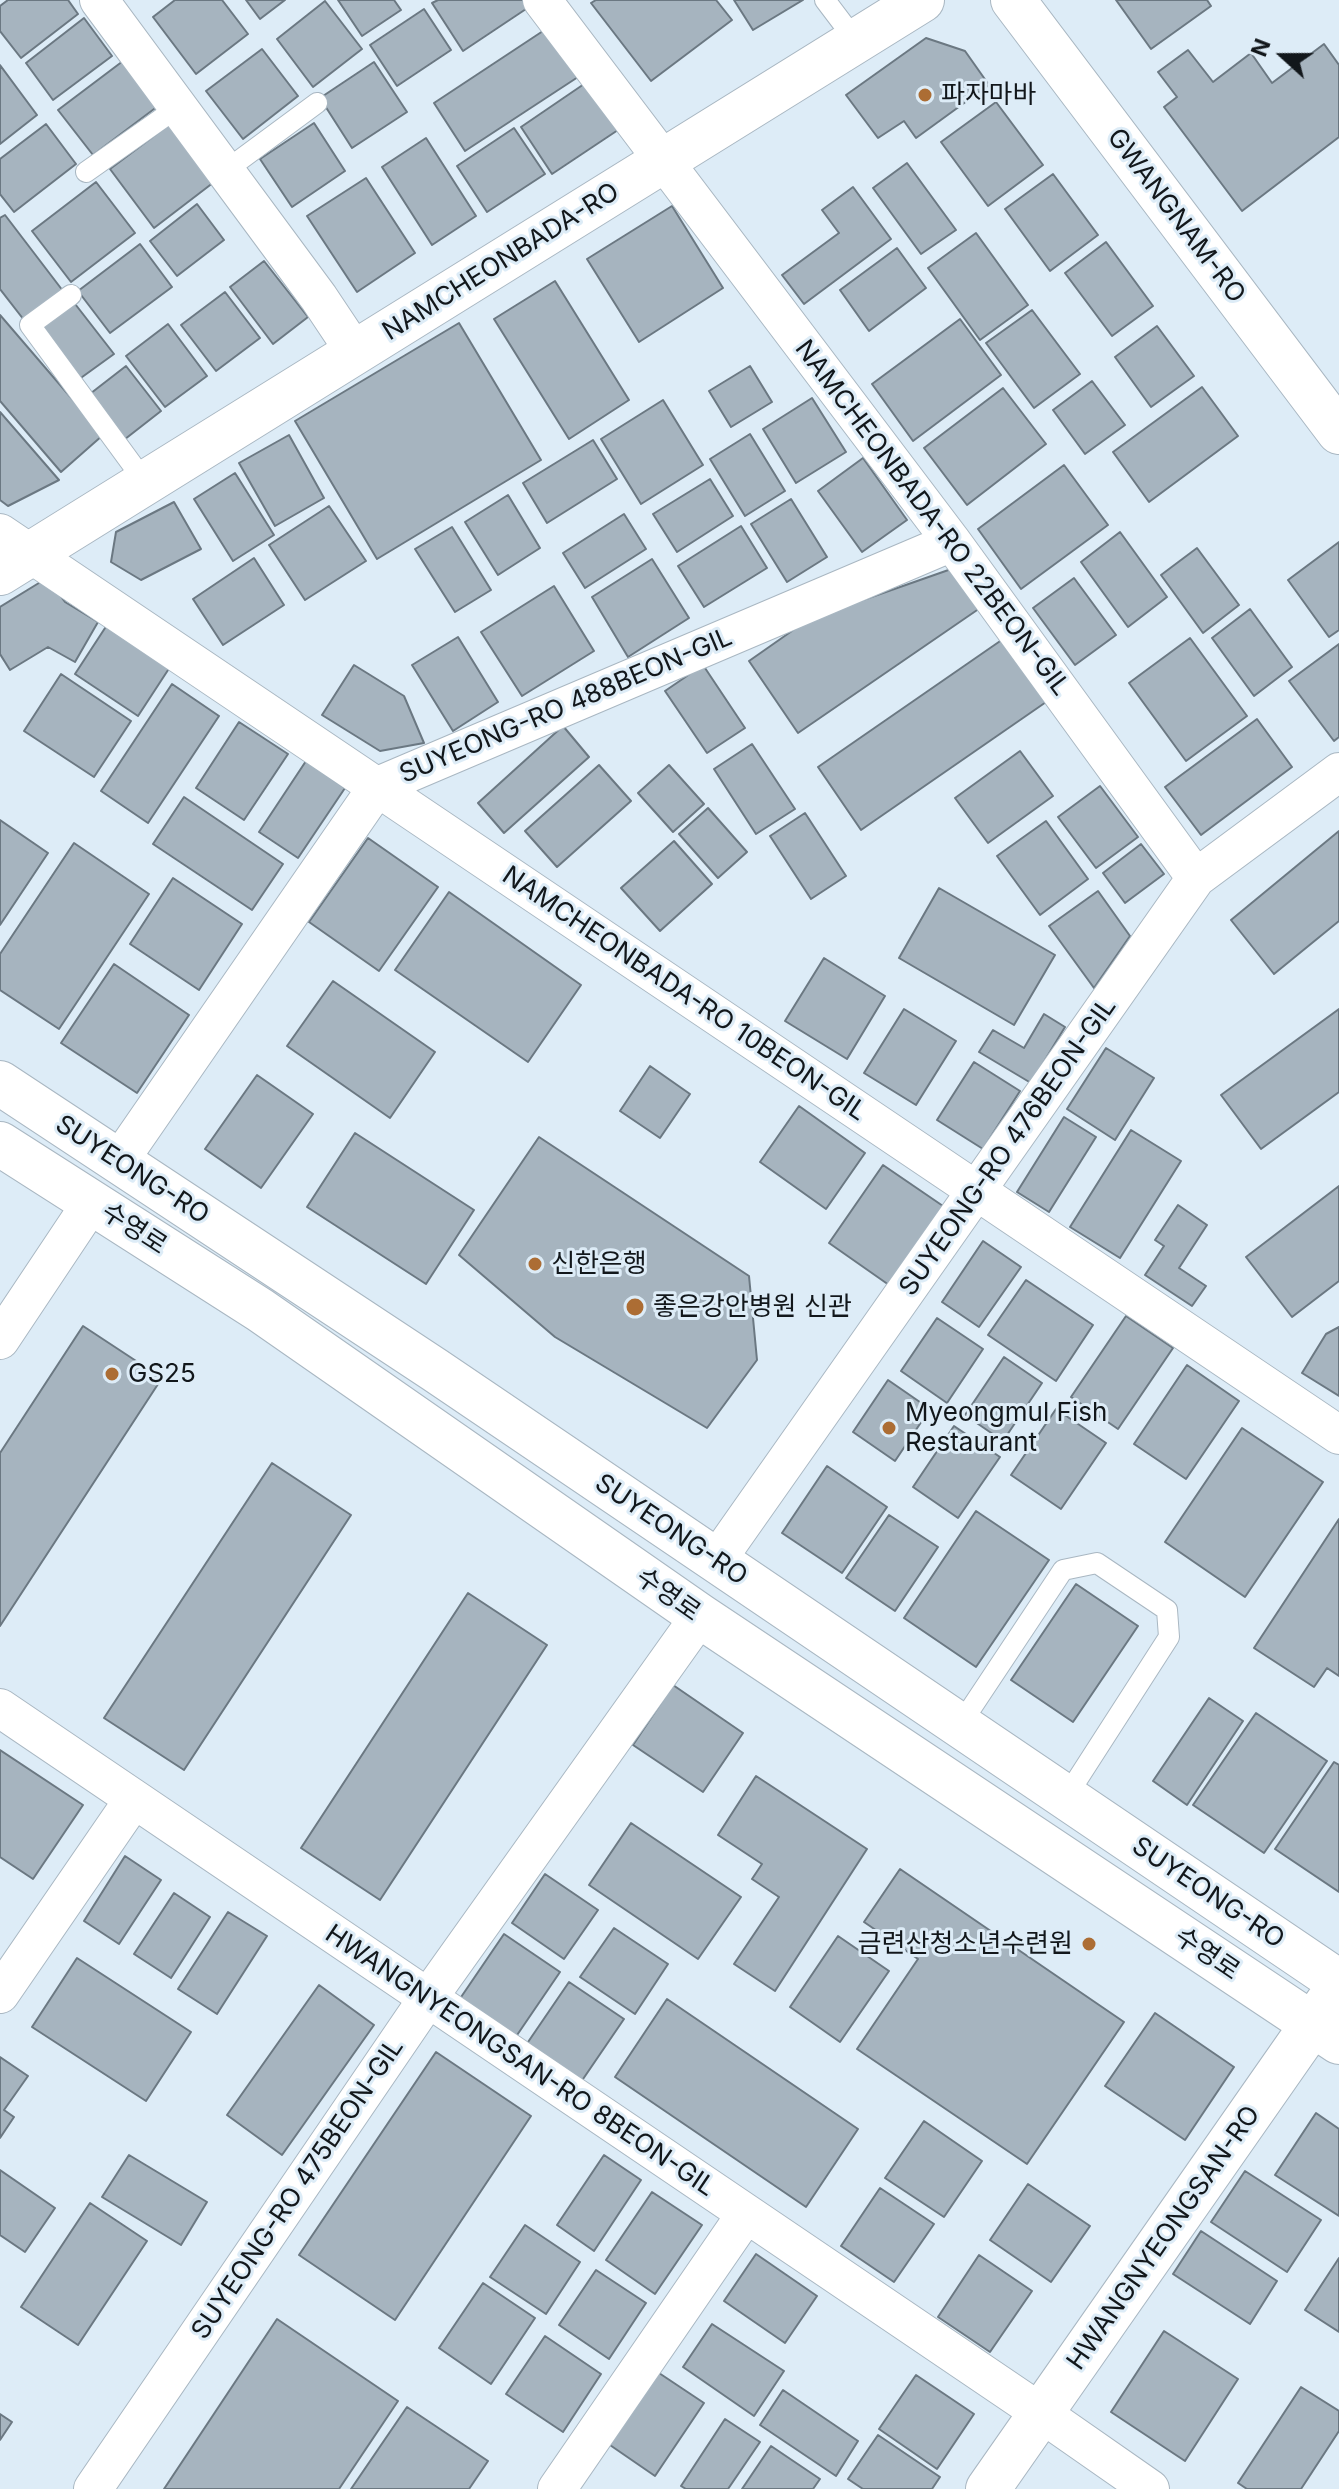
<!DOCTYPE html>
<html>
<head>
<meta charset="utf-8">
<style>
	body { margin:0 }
	#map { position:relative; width:1339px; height:2489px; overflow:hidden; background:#ddecf7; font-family:Inter,sans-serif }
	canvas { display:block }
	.north { position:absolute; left:1243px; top:16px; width:80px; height:80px; -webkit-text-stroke:6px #ddecf7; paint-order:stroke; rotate:291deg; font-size:22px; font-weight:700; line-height:32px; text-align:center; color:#12171b }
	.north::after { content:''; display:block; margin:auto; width:28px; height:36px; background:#12171b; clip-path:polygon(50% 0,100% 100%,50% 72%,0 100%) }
</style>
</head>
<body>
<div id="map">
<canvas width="1339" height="2489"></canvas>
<div class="north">N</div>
</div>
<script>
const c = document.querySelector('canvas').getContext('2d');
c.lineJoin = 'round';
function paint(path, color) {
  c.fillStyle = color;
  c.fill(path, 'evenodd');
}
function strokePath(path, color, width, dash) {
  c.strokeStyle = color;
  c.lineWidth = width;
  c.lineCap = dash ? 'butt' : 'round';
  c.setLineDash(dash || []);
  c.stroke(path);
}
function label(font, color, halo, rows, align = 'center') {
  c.font = font + ' Inter,"Noto Sans KR",sans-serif';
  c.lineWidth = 6;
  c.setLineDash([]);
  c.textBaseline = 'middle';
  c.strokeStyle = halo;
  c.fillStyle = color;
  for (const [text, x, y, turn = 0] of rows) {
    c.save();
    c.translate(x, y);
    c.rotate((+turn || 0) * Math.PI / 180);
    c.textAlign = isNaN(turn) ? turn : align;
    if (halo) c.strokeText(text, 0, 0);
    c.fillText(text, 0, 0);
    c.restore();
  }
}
const building = new Path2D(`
	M8 0H68L78 14 21 58 0 31V6Z
	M175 0H222L248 34 196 74 153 17Z
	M246 0H285L260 19Z
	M338 0H394L401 10 362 36Z
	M438 0H524L529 7 463 51 432 3Z
	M596 0H716L732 20 651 81 591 3Z
	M734 0H803L753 30Z
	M1116 0H1207L1211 6 1151 49Z
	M325 1 362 49 313 87 277 39Z
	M424 9 451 50 397 86 370 45Z
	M84 18 112 56 53 100 26 63Z
	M546 29 578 77 465 151 434 103Z
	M926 38 965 51 989 85 916 138 904 121 878 138 846 95Z
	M1324 44 1339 65V137L1242 211 1164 107 1177 97 1158 72 1188 50 1213 82 1251 53 1272 83Z
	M262 49 298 96 243 139 206 91Z
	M123 61 158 106 93 155 58 110Z
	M374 62 407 112 352 148 320 98Z
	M0 65 37 115 0 144Z
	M587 82 618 130 552 174 521 127Z
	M996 102 1043 165 988 206 941 142Z
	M174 121 218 179 154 228 110 169Z
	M314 123 345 171 292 207 260 159Z
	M46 124 76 164 14 212 0 194V159Z
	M514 128 545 174 487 212 457 166Z
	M426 138 476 216 432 245 382 167Z
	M907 163 956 230 921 254 873 188Z
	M1053 174 1098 235 1050 271 1005 209Z
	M366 178 415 253 357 292 307 216Z
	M96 182 135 233 71 282 32 231Z
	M853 187 891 239 804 304 782 275 839 233 822 210Z
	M197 204 224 240 177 276 150 241Z
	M672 206 723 288 639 342 587 259Z
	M5 215 63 291 24 320 0 289V218Z
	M976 233 1028 305 980 340 928 268Z
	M1106 242 1153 306 1112 336 1065 273Z
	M140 244 172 287 110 333 78 291Z
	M897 248 926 288 869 331 840 290Z
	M264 261 308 317 273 344 230 287Z
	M555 281 629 400 569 439 494 319Z
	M225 292 260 338 216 371 181 325Z
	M72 300 114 354 78 380 37 327Z
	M1032 310 1080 374 1034 408 986 343Z
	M0 315 103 435 61 472 0 401Z
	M960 319 1001 375 913 441 872 384Z
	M459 323 541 460 377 559 295 421Z
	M168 324 207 376 165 407 126 356Z
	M1157 326 1194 376 1151 407 1115 357Z
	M126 366 161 411 120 443 86 397Z
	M750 366 772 402 731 427 709 391Z
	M1092 381 1125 425 1085 454 1053 410Z
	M1202 387 1238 436 1149 502 1113 452Z
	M1003 388 1046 444 967 505 924 448Z
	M812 398 846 452 796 483 763 429Z
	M663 400 703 465 641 504 601 439Z
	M0 412 59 480 8 506 0 500Z
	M750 434 785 491 745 516 710 459Z
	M289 435 324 498 275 526 239 463Z
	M593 440 617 479 547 523 523 483Z
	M863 458 907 520 862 552 818 491Z
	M1064 465 1108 525 1021 589 978 529Z
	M235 473 274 535 233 561 194 499Z
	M710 479 733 516 677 552 653 514Z
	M508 495 540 548 498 575 465 522Z
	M791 499 827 557 787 582 751 524Z
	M174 502 201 549 141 580 111 562 116 532Z
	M329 506 366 561 305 600 269 545Z
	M624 514 646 549 585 588 563 553Z
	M741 526 767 568 704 607 678 566Z
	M452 527 491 590 455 612 415 549Z
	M1120 532 1167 597 1128 627 1081 562Z
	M1339 542V630L1329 637 1288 580Z
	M1197 548 1239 605 1203 633 1161 575Z
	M254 558 284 605 223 645 193 599Z
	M652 559 689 618 628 657 592 597Z
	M957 567 983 606 798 733 749 661 809 619Z
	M47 578 65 602 98 622 75 662 48 647 10 670 0 654V607Z
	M1074 578 1116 635 1075 665 1033 608Z
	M554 586 594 651 522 696 481 632Z
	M1250 609 1292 667 1254 696 1212 638Z
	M107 625 170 667 138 716 75 674Z
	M458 637 498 702 453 731 412 665Z
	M1006 637 1049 700 861 830 818 767Z
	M1190 638 1247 716 1186 761 1129 683Z
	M1339 644V737L1334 741 1289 681Z
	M354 665 404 696 424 743 380 751 322 715Z
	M703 665 745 728 707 753 665 691Z
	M61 674 131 721 94 777 24 731Z
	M172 684 219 716 148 823 101 791Z
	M1257 719 1292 767 1201 835 1165 787Z
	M239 722 288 754 244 820 196 788Z
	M563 726 589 757 504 833 478 803Z
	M752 744 795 809 756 834 714 769Z
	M1020 751 1053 796 988 843 955 798Z
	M306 761 345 788 298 858 259 832Z
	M599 765 631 801 557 867 525 831Z
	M669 765 704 804 673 832 638 793Z
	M1100 786 1138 837 1096 868 1058 817Z
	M184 797 283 864 252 910 153 844Z
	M708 808 747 852 718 878 679 834Z
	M805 813 846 876 811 899 770 836Z
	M0 820 48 853 0 925Z
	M1046 821 1088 879 1040 915 997 856Z
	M1339 831V921L1274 974 1231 920Z
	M368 838 438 887 379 971 309 922Z
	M674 841 712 884 660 931 621 888Z
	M74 843 149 894 59 1029 0 990V954Z
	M1141 844 1164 874 1125 903 1103 873Z
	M173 878 242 924 199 990 130 944Z
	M939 888 1055 955 1014 1025 899 958Z
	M1098 891 1130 936 1094 988 1049 926Z
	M449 892 581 985 528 1062 395 970Z
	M824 958 885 996 847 1059 785 1021Z
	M114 964 189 1015 137 1093 61 1043Z
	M333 981 435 1052 390 1118 287 1046Z
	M904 1009 956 1041 916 1105 864 1073Z
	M1339 1009V1092L1261 1149 1221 1095Z
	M1044 1014 1065 1027 1031 1083 979 1052 993 1030 1024 1048Z
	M1106 1048 1154 1078 1115 1140 1067 1109Z
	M974 1062 1020 1091 983 1149 937 1120Z
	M650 1066 690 1094 660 1138 620 1111Z
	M257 1075 313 1114 261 1188 205 1149Z
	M799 1106 865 1153 826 1209 760 1162Z
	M1064 1117 1096 1137 1049 1212 1017 1192Z
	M1131 1130 1181 1161 1120 1258 1070 1227Z
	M355 1133 474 1210 426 1284 307 1207Z
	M539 1137 749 1276 757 1360 707 1428 555 1337 459 1255Z
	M883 1165 943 1206 889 1285 829 1243Z
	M1339 1186V1281L1292 1317 1246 1257Z
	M1178 1205 1207 1225 1179 1268 1206 1286 1192 1306 1145 1275 1164 1246 1155 1240Z
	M983 1241 1021 1267 979 1327 942 1302Z
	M1026 1280 1093 1325 1056 1381 988 1335Z
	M1126 1316 1173 1348 1118 1429 1071 1397Z
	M937 1318 983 1349 947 1403 901 1371Z
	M83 1326 162 1378 0 1626V1453Z
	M1339 1327V1396L1302 1373 1326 1334Z
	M1004 1357 1042 1383 1003 1441 965 1415Z
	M1187 1365 1239 1401 1186 1479 1134 1444Z
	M888 1380 930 1409 895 1461 853 1432Z
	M1056 1409 1106 1443 1061 1509 1011 1475Z
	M954 1426 1000 1457 958 1518 913 1487Z
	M1242 1428 1323 1482 1245 1597 1165 1542Z
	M272 1463 351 1515 184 1770 104 1718Z
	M827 1466 887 1507 842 1573 782 1533Z
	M976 1511 1049 1560 976 1667 904 1618Z
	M889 1515 938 1547 895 1611 846 1578Z
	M1339 1519V1676L1327 1668 1314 1687 1254 1648Z
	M1076 1584 1138 1626 1073 1722 1011 1680Z
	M468 1593 547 1645 380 1900 301 1848Z
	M673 1685 743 1733 703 1792 633 1745Z
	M1209 1698 1243 1721 1187 1805 1153 1781Z
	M1256 1713 1327 1761 1264 1853 1193 1805Z
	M0 1750 83 1805 33 1879 0 1857Z
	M1334 1762 1339 1765V1892L1275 1849Z
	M756 1776 867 1849 775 1991 734 1964 779 1897 752 1879 762 1864 718 1835Z
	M631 1823 741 1897 698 1959 589 1885Z
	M125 1856 161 1880 119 1944 84 1921Z
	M900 1869 1124 2022 1027 2164 857 2049 918 1959 864 1922Z
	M545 1874 598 1910 564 1959 512 1923Z
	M174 1893 210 1917 171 1978 134 1954Z
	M228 1912 267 1936 217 2014 178 1989Z
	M614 1928 668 1964 635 2014 580 1977Z
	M504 1934 560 1972 513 2041 457 2003Z
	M838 1936 889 1971 840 2042 790 2007Z
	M77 1958 191 2032 146 2101 32 2027Z
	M569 1982 624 2019 581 2082 526 2045Z
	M319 1985 374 2025 282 2155 227 2115Z
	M667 1999 858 2129 806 2207 615 2077Z
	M1155 2013 1234 2067 1185 2140 1105 2086Z
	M436 2052 531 2116 395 2320 299 2255Z
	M0 2057 28 2076 4 2110 14 2117 0 2138Z
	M1316 2113 1339 2129V2216L1275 2175Z
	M924 2121 982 2161 944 2217 885 2178Z
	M129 2155 207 2202 181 2245 102 2197Z
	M604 2155 641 2180 594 2251 557 2225Z
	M0 2170 55 2208 25 2252 0 2235Z
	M1245 2171 1321 2220 1287 2272 1211 2222Z
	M1028 2184 1090 2226 1051 2282 990 2240Z
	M880 2188 934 2224 894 2282 841 2246Z
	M652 2192 702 2225 655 2294 606 2260Z
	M90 2203 147 2241 78 2345 21 2307Z
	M525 2225 580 2262 546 2314 490 2277Z
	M1201 2231 1277 2281 1250 2324 1173 2274Z
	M756 2254 817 2296 785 2343 724 2301Z
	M979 2255 1032 2291 990 2352 938 2317Z
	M1339 2258V2332L1305 2310Z
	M596 2270 646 2303 609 2359 559 2325Z
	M483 2283 535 2318 491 2384 439 2348Z
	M277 2319 398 2401 339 2489H164Z
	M712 2324 784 2371 754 2416 683 2367Z
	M1164 2331 1238 2379 1185 2461 1111 2412Z
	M545 2336 601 2374 563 2432 506 2394Z
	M656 2371 704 2403 655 2476 607 2443Z
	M916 2375 974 2414 937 2469 879 2429Z
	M1301 2387 1339 2411V2431L1301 2489H1247L1238 2483Z
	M783 2390 858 2441 836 2476 760 2425Z
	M407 2407 488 2461 469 2489H351Z
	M0 2414 12 2422 0 2440Z
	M725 2419 760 2442 728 2489H686L681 2486Z
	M878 2435 940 2477 932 2489H863L848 2479Z
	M771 2446 820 2479 813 2489H742Z`);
const lane = new Path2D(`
	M825 0 856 41
	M225 171 317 103
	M86 172 178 107
	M71 295 30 325 145 482
	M960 1725 1063 1570 1097 1563 1167 1610 1169 1637 1066 1797`);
const street = new Path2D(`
	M99 0 319 298 355 352
	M542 0 952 542 1196 878
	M0 533C447 832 891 1136 1339 1435
	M119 1161 378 786 952 542
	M0 1340 92 1202
	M716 1561 1196 878 1339 772
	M0 1708 1041 2413 1150 2489
	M0 1994 134 1799
	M93 2489 428 1998 700 1616
	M557 2489 746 2214`);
const secondary = new Path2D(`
	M1013 0 1339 432
	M0 573 922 0
	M0 1083 435 1370 1339 1982
	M0 1144 260 1310 700 1616 1339 2042
	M988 2489 1328 2002`);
const markers = [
	[925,95,8,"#ac6d34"],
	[535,1264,8,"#ac6d34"],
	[635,1307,10,"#ac6d34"],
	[112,1374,8,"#ac6d34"],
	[889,1428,8,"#ac6d34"],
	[1089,1944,8,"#ac6d34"]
];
const poiNames = [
	["파자마바",941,95],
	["신한은행",551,1264],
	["좋은강안병원 신관",653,1307],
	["GS25",128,1374],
	["Myeongmul Fish",905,1413],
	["Restaurant",905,1443],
	["금련산청소년수련원",1073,1944,"right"]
];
const streetNames = [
	["GWANGNAM-RO",1176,216,53],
	["NAMCHEONBADA-RO",501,262,-32],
	["NAMCHEONBADA-RO 22BEON-GIL",932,518,53],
	["SUYEONG-RO 488BEON-GIL",566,706,-23],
	["NAMCHEONBADA-RO 10BEON-GIL",684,994,34],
	["SUYEONG-RO 476BEON-GIL",1008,1147,-55],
	["SUYEONG-RO",132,1170,33],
	["수영로",134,1229,33],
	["SUYEONG-RO",671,1530,34],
	["수영로",668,1595,35],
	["SUYEONG-RO",1208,1893,34],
	["수영로",1207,1954,34],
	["HWANGNYEONGSAN-RO 8BEON-GIL",520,2061,34],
	["SUYEONG-RO 475BEON-GIL",298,2189,-56],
	["HWANGNYEONGSAN-RO",1164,2238,-55]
];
paint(building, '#a6b4bf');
strokePath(building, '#6b7882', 2);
strokePath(lane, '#a9b7c2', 22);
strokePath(street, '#a9b7c2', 40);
strokePath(secondary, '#a9b7c2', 46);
strokePath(lane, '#fff', 20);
strokePath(street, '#fff', 38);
strokePath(secondary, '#fff', 44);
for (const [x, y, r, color] of markers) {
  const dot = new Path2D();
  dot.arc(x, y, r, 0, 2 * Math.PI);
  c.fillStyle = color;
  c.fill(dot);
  strokePath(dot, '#ddecf7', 3);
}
label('26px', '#12171b', '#ddecf7', poiNames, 'left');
label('26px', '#12171b', '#ddecf7', streetNames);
</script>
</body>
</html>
